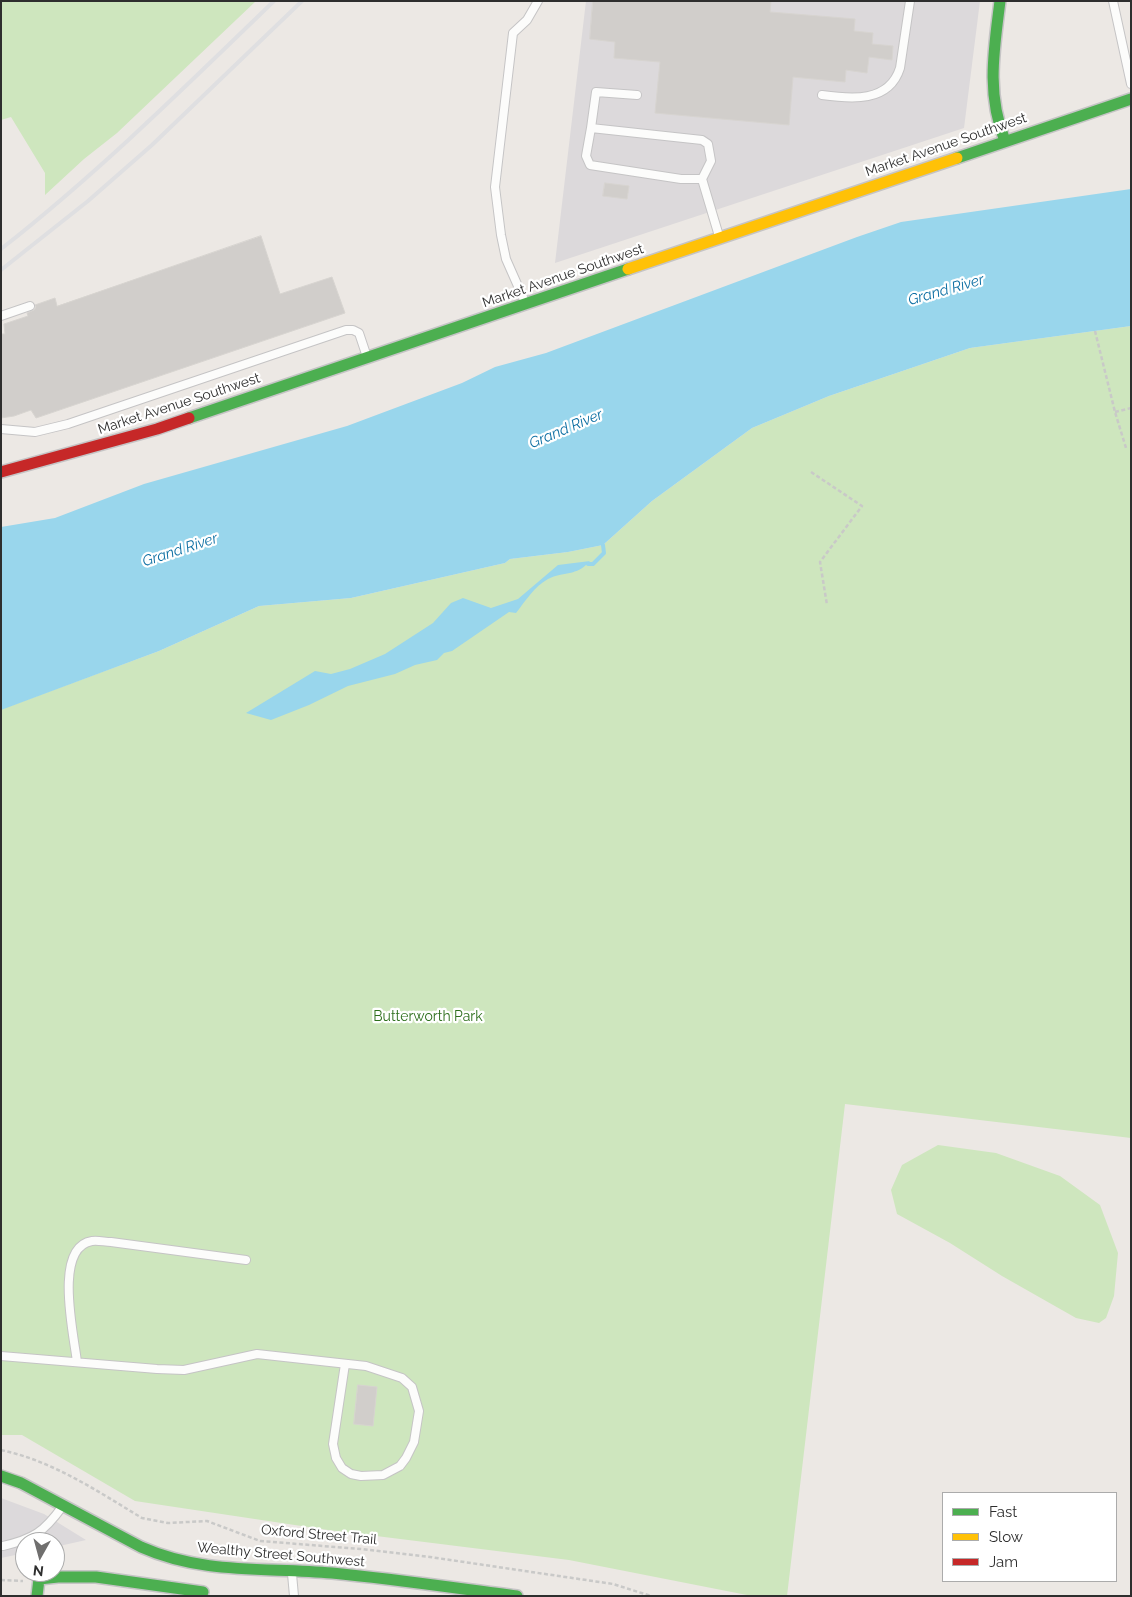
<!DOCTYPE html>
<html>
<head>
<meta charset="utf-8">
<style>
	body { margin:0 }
	#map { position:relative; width:1132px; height:1597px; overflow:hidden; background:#ece8e4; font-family:Raleway,sans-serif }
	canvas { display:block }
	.frame { position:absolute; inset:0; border:2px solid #2e2e2e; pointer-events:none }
	.legend { position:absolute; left:942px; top:1492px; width:175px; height:90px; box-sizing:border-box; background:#fff; border:1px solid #ababab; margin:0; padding:6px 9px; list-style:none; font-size:15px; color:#2e2e2e }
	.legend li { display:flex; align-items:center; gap:10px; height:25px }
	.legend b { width:25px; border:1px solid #ababab }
	.north { position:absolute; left:15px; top:1532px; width:50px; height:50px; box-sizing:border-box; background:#fff; border:1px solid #ababab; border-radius:50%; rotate:187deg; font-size:14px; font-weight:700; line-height:20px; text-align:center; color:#2e2e2e }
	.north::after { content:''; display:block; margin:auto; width:18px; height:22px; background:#706f6e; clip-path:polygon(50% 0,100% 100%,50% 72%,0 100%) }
</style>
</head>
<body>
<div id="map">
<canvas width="1132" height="1597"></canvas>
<div class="frame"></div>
<ul class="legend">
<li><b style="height:6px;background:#4caf50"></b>Fast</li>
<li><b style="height:6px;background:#ffc107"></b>Slow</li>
<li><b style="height:6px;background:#c62828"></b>Jam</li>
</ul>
<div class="north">N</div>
</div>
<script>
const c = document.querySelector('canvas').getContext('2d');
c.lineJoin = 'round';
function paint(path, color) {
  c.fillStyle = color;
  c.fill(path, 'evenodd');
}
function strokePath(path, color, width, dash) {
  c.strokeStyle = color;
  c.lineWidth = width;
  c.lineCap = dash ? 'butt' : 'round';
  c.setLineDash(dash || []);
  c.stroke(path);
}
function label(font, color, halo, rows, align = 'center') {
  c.font = font + ' Raleway,sans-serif';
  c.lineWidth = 4.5;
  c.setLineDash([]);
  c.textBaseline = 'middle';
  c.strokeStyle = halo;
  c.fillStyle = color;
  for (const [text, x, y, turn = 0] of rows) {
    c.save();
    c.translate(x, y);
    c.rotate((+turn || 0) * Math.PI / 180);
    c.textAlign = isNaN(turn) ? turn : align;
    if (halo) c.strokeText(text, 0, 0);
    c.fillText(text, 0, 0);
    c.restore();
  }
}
const industrial = new Path2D(`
	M586 1H980L964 128 555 263Z
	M1 1498 44 1514 86 1540 55 1547V1542H25V1553L1 1558Z`);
const green = new Path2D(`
	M1 1H256L117 133 84 159 45 195V173L11 117 1 120Z
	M1131 326V1138L845 1104 787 1596H752L569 1560 328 1530 135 1501 22 1435H1L2 709 159 651 259 606 351 598 505 563 510 559 568 552 603 545 652 501 752 428 829 396 970 348Z
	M938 1145 996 1153 1060 1176 1100 1205 1118 1253 1114 1296 1106 1318 1099 1323 1076 1318 1002 1276 950 1243 897 1214 891 1190 902 1165Z`);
const water = new Path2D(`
	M1131 189V326L970 348 829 396 752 428 652 501 603 545 568 552 510 559 505 563 351 598 259 606 159 651 1 710V527L55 518 144 484 347 426 462 383 495 367 546 353 857 237 901 222Z
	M590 561C576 577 564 571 548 579 534 587 526 600 516 613L509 612 452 651 444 653 437 660 415 665 395 674 348 686 309 705 271 720 246 713 315 671 331 674 350 669 385 654 433 623 451 603 463 598 491 608 518 599 558 565Z`);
const stream = new Path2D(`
	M588 564H593L604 553 603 545`);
const building = new Path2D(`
	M593 1H771L770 12 855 19 854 31 873 33 872 44 893 46 892 60 869 57 867 73 846 70 845 82 793 77 789 125 655 113 660 62 614 58 615 42 590 39Z
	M605 183 629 186 627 199 603 196Z
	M261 236 280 294 332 277 345 313 36 418 31 410 14 416 1 418V334H5L4 324 28 316 27 313 34 310 36 307 35 305 55 298 57 306Z
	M358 1385 377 1387 373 1426 354 1424Z`);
const path = new Path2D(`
	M1095 331 1115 412 1126 448
	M1115 412 1131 408
	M811 472 862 506 820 562 827 605
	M1 1450C53 1461 97 1491 142 1518L168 1523 207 1521 260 1541 361 1549 430 1557 613 1584 651 1596
	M1 1580 23 1581`);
const lane = new Path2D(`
	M1113 1 1131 84
	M822 95C851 99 889 103 900 68L910 1
	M591 128 596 92 637 95
	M702 179 711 161 708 144 702 140 591 128 586 156 590 165 681 179H702L719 236
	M525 302 506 259 501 235 495 187 513 33 527 20 538 1
	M1 316 30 306
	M1 429 35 432 68 424 346 330H353L359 333 367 357
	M1 1356 157 1369 184 1370 257 1354 366 1366 402 1378 412 1387 419 1411 414 1442 406 1458 400 1466 383 1475 361 1476 351 1474 342 1468 336 1458 333 1444 345 1364
	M77 1362C74 1335 53 1247 92 1241 98 1240 105 1242 111 1242L246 1260
	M3 1546C33 1539 44 1532 62 1507
	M292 1574 294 1596`);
const fast = new Path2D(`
	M1000 1C994 50 986 93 1005 141
	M957 158 1131 99
	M189 418 628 269
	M1 1476 21 1483 141 1547C204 1575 266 1567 332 1573 394 1579 455 1588 517 1596
	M37 1596 39 1579 58 1577H96L203 1592`);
const slow = new Path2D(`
	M628 269 957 158`);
const jam = new Path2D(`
	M1 472 157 429 189 418`);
const rail = new Path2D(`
	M1 249C98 173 186 86 274 1
	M1 270 88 201 152 145 302 1`);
const streetNames = [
	["Market Avenue Southwest",946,145,-19],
	["Market Avenue Southwest",563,276,-19],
	["Market Avenue Southwest",179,404,-18],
	["Oxford Street Trail",319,1535,5],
	["Wealthy Street Southwest",281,1555,5]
];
const parkNames = [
	["Butterworth Park",428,1017]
];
const waterNames = [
	["Grand River",946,290,-16],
	["Grand River",566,429,-23],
	["Grand River",180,550,-18]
];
paint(industrial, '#dcd9db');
paint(green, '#cee6be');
paint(water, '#99d6ec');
strokePath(stream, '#99d6ec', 4);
paint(building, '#d1cecb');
strokePath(building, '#d7d4d0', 1);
strokePath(lane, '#c5c4c5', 10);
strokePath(fast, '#c5c4c5', 14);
strokePath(slow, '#c5c4c5', 14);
strokePath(jam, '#c5c4c5', 14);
strokePath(path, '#c9c9c8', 2.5, [4, 2.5]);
strokePath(lane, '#fcfcfb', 8);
strokePath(fast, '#4caf50', 11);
strokePath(slow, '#ffc107', 11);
strokePath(jam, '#c62828', 11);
strokePath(rail, '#dfdfe1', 4);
label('14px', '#2e2e2e', '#fff', streetNames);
label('14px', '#2c6e1b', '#fff', parkNames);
label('italic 15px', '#0d6fa3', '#fff', waterNames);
</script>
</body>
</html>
